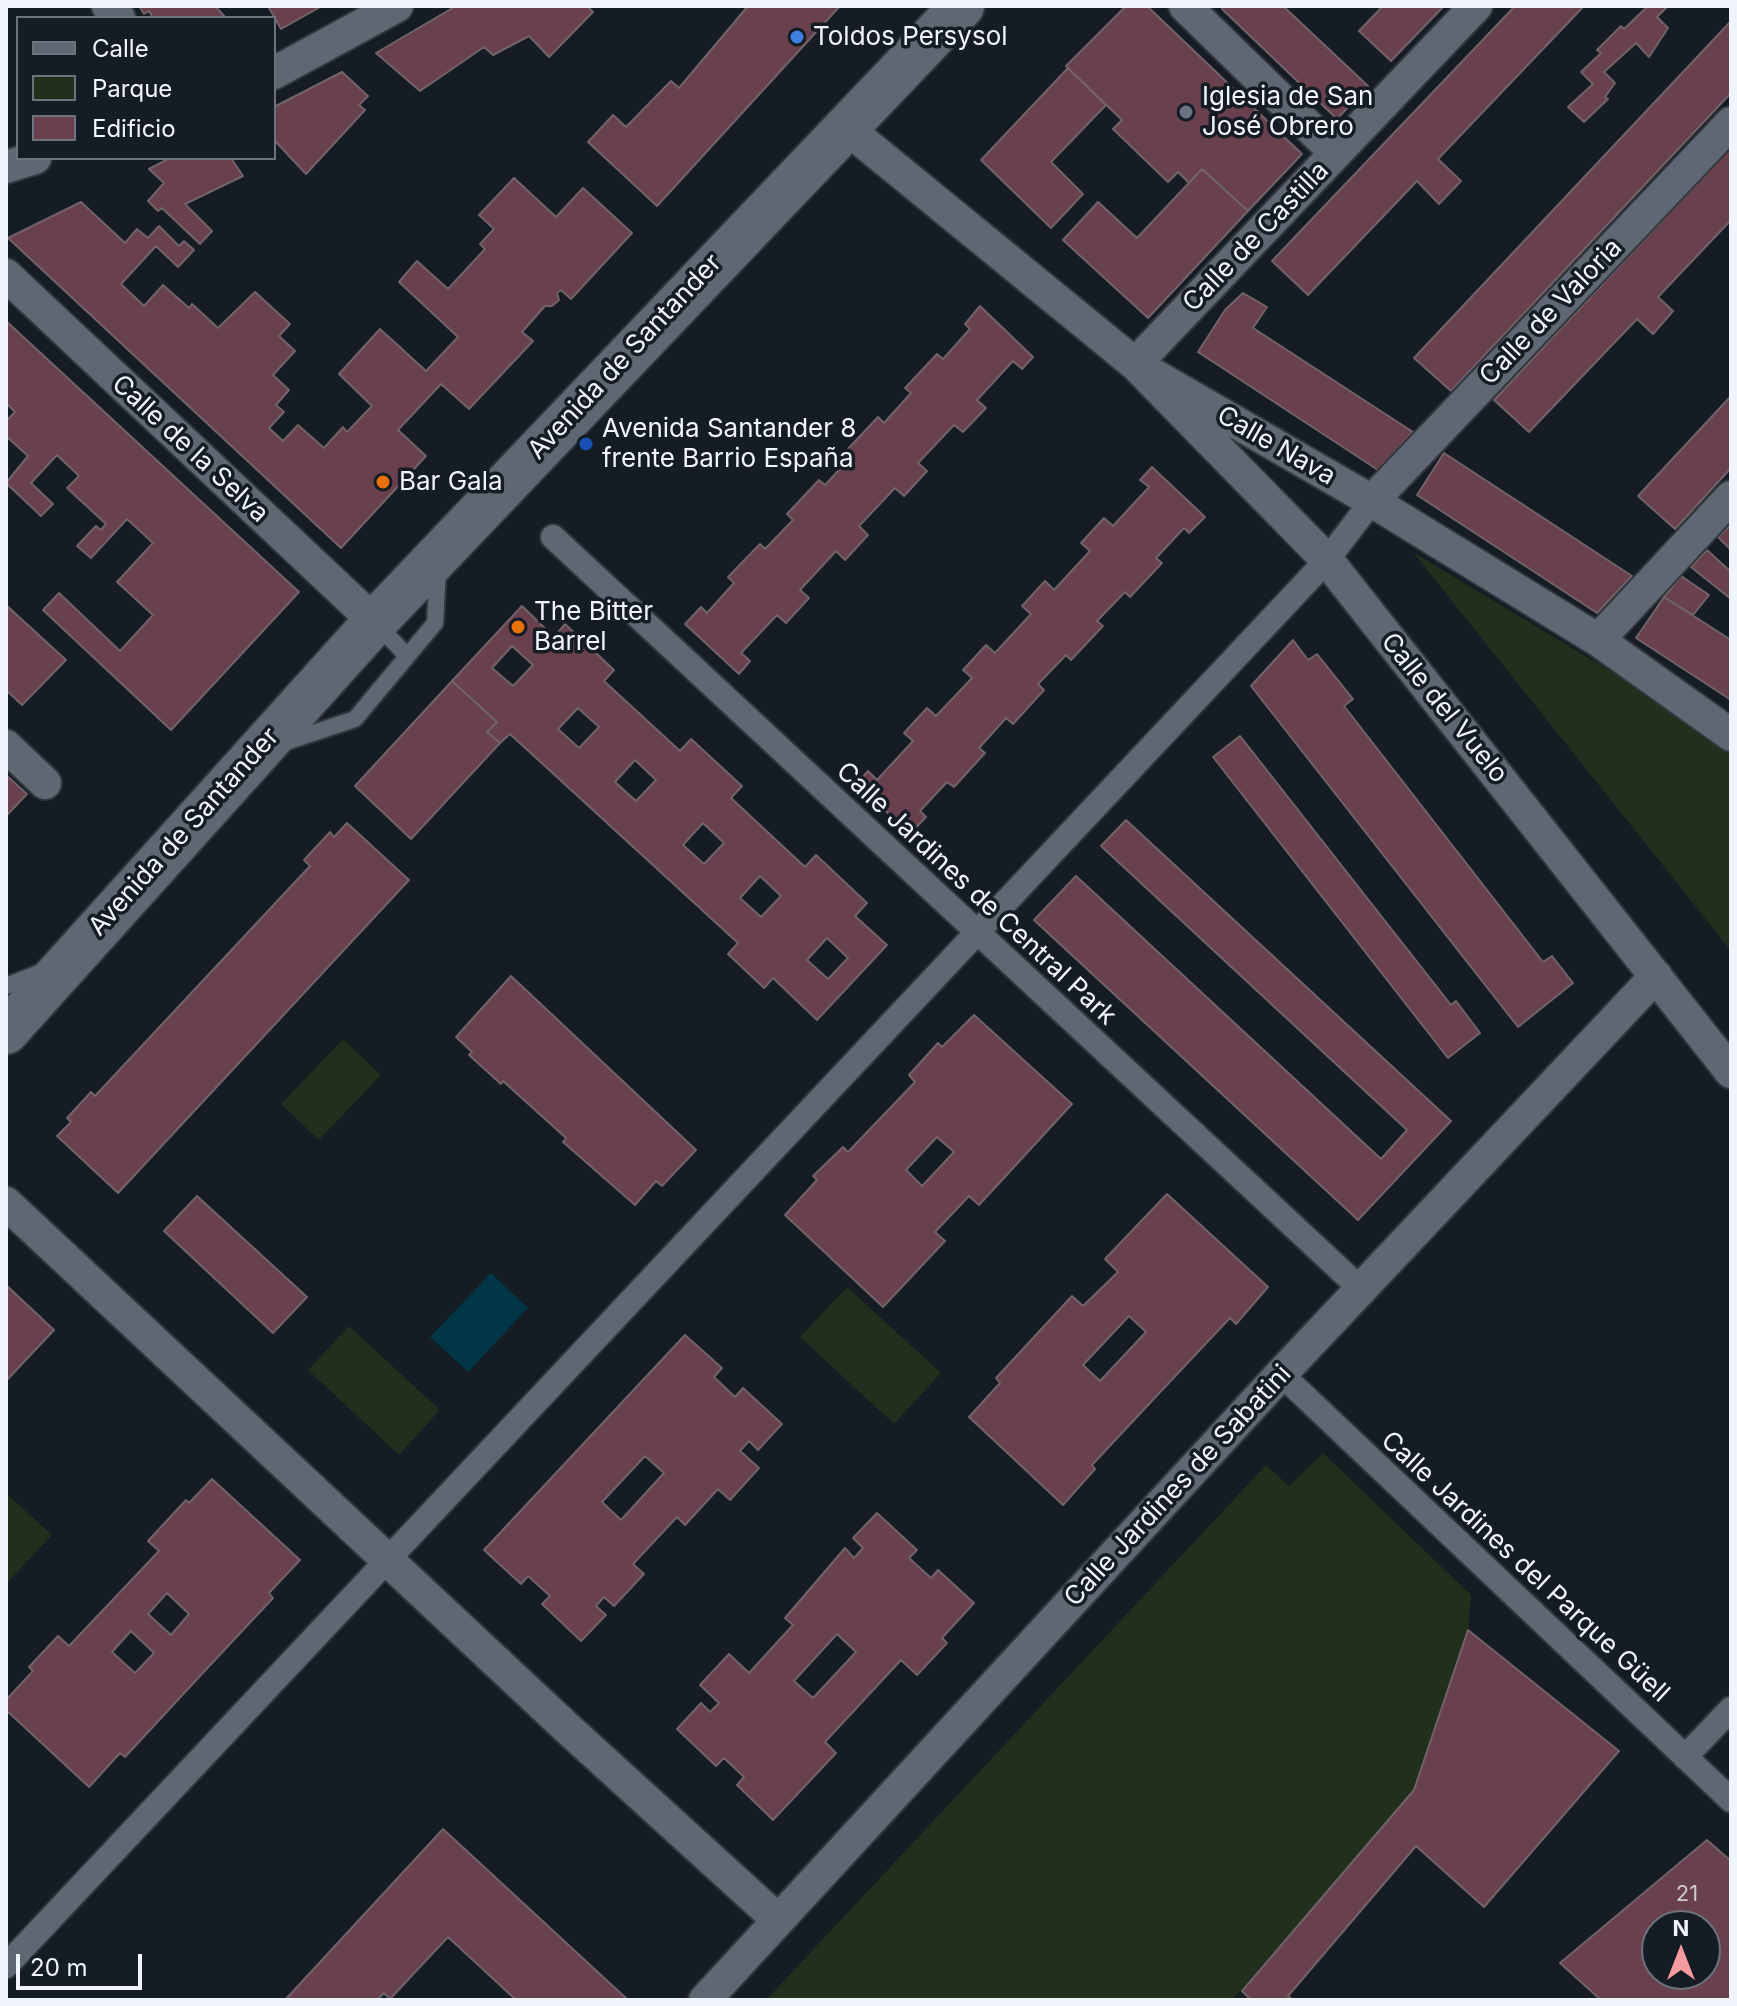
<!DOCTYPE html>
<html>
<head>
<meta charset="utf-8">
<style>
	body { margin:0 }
	#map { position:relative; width:1737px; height:2006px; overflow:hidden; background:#151c24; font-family:Inter,sans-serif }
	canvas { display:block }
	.frame { position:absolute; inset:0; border:8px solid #f0f5fb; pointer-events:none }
	.legend { position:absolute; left:16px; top:16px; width:260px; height:144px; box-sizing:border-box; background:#151c24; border:2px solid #6d737a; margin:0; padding:10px 14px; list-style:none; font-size:24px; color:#f0f5fb }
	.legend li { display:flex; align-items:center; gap:16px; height:40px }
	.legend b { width:40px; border:2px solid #6d737a }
	.north { position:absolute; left:1641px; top:1910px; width:80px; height:80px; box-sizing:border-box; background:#151c24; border:2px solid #6d737a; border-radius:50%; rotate:0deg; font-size:22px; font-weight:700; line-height:32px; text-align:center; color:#f0f5fb }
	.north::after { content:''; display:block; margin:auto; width:28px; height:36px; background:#f49b9f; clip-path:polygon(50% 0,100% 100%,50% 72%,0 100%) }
	.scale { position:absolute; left:16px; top:1954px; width:126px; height:36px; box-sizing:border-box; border:4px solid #f0f5fb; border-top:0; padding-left:10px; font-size:24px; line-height:28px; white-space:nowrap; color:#f0f5fb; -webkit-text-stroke:6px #151c24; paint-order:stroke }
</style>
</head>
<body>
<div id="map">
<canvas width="1737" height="2006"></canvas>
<div class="frame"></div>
<ul class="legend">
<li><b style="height:10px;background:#5f6872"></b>Calle</li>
<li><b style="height:22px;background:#212f1d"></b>Parque</li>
<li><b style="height:22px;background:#68404e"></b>Edificio</li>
</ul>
<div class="north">N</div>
<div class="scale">20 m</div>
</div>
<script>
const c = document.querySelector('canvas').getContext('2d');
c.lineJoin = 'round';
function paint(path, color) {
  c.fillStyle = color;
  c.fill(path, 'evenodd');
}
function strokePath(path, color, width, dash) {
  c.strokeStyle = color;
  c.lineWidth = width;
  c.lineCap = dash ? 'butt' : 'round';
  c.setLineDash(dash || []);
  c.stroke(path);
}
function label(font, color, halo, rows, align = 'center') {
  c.font = font + ' Inter,sans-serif';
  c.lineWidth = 7;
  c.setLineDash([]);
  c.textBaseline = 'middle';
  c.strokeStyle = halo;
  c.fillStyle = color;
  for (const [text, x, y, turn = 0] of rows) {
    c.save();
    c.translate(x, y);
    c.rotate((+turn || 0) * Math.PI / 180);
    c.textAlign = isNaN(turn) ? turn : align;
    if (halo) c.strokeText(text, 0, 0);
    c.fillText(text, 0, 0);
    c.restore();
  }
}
const green = new Path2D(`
	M1413 552 1731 744V951Z
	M343 1039 381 1075 319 1140 281 1104Z
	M847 1287 941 1373 894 1424 800 1337Z
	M349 1326 440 1410 399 1455 308 1370Z
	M1323 1453 1471 1595 1468 1630 1414 1790 1232 2000H766L1266 1465 1289 1486Z
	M6 1493 52 1535 6 1584Z`);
const water = new Path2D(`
	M491 1273 528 1308 468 1372 430 1337Z`);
const building = new Path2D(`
	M139 6H215L226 18H153L149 11 144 14Z
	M268 6H322L281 29Z
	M456 6H587L593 12 549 57 529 36 493 55 484 47 420 91 376 53Z
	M748 6H840L657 206 588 142 613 115 626 127 671 81 679 88Z
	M1126 6H1147L1302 154 1248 211 1202 169 1189 183 1178 172 1168 182 1113 129 1122 120 1066 66Z
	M1224 6H1283L1368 86 1337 119 1222 9Z
	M1383 6H1444L1391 61 1359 31Z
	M1515 6H1584L1438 159 1461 181 1439 204 1417 181 1308 295 1272 261Z
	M1648 6H1668L1657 17 1668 28 1649 57 1636 43 1604 72 1615 83 1605 97 1608 99 1584 122 1568 107 1593 84 1581 72 1601 53 1597 50 1621 26 1624 29Z
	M1731 21V93L1451 391 1414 358Z
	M1068 68 1106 105 1051 162 1083 194 1051 228 981 160Z
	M342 72 368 96 359 105 365 110 306 174 276 142 274 145V107Z
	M1731 147V220L1658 297 1673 311 1653 334 1637 319 1529 432 1494 400Z
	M170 158H231L243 176 185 204 212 231 200 244 162 208 158 211 148 201 164 183 149 169Z
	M1202 169 1248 211 1148 318 1063 240 1098 202 1137 238Z
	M514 178 556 217 583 188 632 233 571 299 561 290 557 293 559 300 552 306H545L522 332 533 341 469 409 441 384 398 430 426 456 341 548 8 238 81 202 125 243 137 229 148 238 159 226 179 246 184 241 194 250 178 267 156 246 121 284 144 306 163 285 189 308 192 304 218 328 255 292 290 324 279 336 295 351 273 375 289 390 276 405 284 412 269 428 283 441 298 425 324 448 343 427 347 432 372 406 339 374 380 329 426 371 458 337 399 282 417 261 448 289 485 249 480 244 494 229 479 215Z
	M1243 293 1267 307 1253 328 1413 432 1378 470 1198 352 1225 310Z
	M980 306 1033 357 1022 369 1013 361 977 400 986 408 963 432 954 425 918 463 927 471 904 496 895 488 859 526 868 535 845 560 836 551 800 590 809 598 786 623 777 615 741 653 750 661 739 674 685 624 701 607 707 613 734 583 728 577 760 544 765 549 793 520 787 514 819 480 825 485 852 456 846 451 878 417 884 423 911 393 905 388 937 354 943 359 970 329 965 324Z
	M6 321 299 592 171 730 43 610 59 593 120 651 153 615 117 582 153 543 127 519 91 558 77 546 96 526 101 530 106 524 67 488 79 476 57 455 31 483 53 504 41 516 6 483 28 456 6 436V421L15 412 6 403Z
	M1731 396V468L1675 529 1638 496Z
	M1444 453 1632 576 1597 613 1417 495Z
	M1152 467 1205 517 1189 533 1184 528 1156 558 1162 563 1130 597 1125 592 1097 621 1103 626 1071 660 1066 655 1038 684 1044 690 1013 724 1006 718 979 748 985 753 954 787 947 782 920 811 926 817 910 834 857 784 868 771 877 780 913 741 904 733 927 708 936 716 972 678 963 670 986 645 995 653 1031 614 1022 606 1045 581 1054 590 1090 551 1081 543 1104 518 1113 526 1149 487 1140 480Z
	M1731 524V550L1718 537Z
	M1707 550 1731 572V599L1691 567Z
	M1681 576 1709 595 1693 615 1664 597Z
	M1664 597 1731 640V700L1636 638Z
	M6 605 66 660 22 705 6 690Z
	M522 606 554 637 565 624 614 670 604 681 680 751 691 739 704 751 742 786 731 798 805 867 816 855 867 903 855 916 887 945 817 1020 773 978 764 988 728 954 738 943 510 734 500 743 487 732 497 722 452 681ZM512 646 533 665 513 686 492 668ZM578 708 599 727 579 748 558 729ZM635 760 656 780 636 801 615 782ZM703 823 724 843 704 864 683 845ZM760 876 781 896 761 917 740 898ZM827 938 848 958 828 979 807 960Z
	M1293 640 1308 660 1317 654 1353 699 1344 706 1543 962 1552 956 1573 983 1518 1027 1251 686Z
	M452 681 497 722 487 732 500 743 411 839 355 786Z
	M1240 736 1451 1005 1456 1001 1480 1033 1448 1058 1213 757Z
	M6 775 27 794 6 816Z
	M1126 820 1451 1121 1358 1220 1034 920 1076 876 1381 1159 1407 1130 1101 846Z
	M347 823 409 880 118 1193 57 1136 71 1122 67 1118 91 1092 95 1096 310 866 304 860 330 832 334 837Z
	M511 976 696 1150 662 1186 656 1181 635 1205 563 1142 566 1138 503 1081 501 1084 469 1055 472 1052 456 1037Z
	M974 1015 1072 1104 979 1205 969 1196 935 1232 945 1241 883 1307 785 1215 817 1180 813 1176 843 1147 848 1152 915 1082 909 1075 938 1043 942 1047ZM937 1137 954 1152 922 1186 906 1170Z
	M1167 1194 1268 1287 1236 1324 1230 1318 1164 1388 1092 1465 1095 1469 1063 1505 969 1417 1000 1383 996 1378 1072 1296 1083 1306 1118 1272 1105 1259ZM1129 1316 1146 1332 1100 1381 1083 1365Z
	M197 1196 307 1297 273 1333 164 1231Z
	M6 1285 54 1330 6 1381Z
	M685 1335 722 1368 714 1377 735 1397 743 1388 782 1424 758 1450 749 1441 740 1451 759 1468 730 1500 718 1489 685 1525 677 1517 633 1564 644 1574 614 1606 604 1597 596 1606 606 1615 581 1641 542 1604 550 1596 528 1576 521 1584 484 1550ZM645 1456 664 1473 621 1520 602 1502Z
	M212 1479 300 1560 269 1593 273 1598 200 1676 125 1757 120 1753 89 1787 6 1710V1700L33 1671 29 1667 58 1636 69 1646 159 1551 148 1541 186 1500 189 1503ZM167 1593 189 1614 171 1635 148 1614ZM131 1631 154 1653 135 1673 112 1652Z
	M877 1513 917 1550 909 1558 931 1578 938 1570 974 1603 942 1638 947 1643 917 1675 901 1660 825 1742 836 1753 773 1820 737 1785 744 1777 724 1758 716 1766 677 1729 701 1703 710 1712 719 1703 700 1685 729 1654 749 1673 793 1625 785 1618 845 1548 854 1558 863 1548 853 1538ZM837 1634 856 1652 813 1698 794 1681Z
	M1468 1630 1619 1751 1484 1907 1416 1846 1288 1996 1293 2000H1251L1242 1991 1414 1790Z
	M443 1829 628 2000H516L448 1937 390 1999 384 1993 377 2000H285Z
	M1707 1840 1731 1861V2000H1601L1560 1963ZM1657 1926H1705V1974H1657Z`);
const service = new Path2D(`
	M375 622 407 656
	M280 744 355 719 435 623 438 570
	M6 986 44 971`);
const pedestrian = new Path2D(`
	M553 537 1362 1290
	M1281 1374 1731 1800
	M1685 1757 1731 1709
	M6 1966 1327 560 1372 501`);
const minor = new Path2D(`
	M108 6 119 18
	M1185 6 1336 153
	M1476 6 1135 364 1327 560 1731 1072
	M274 73 397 6
	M844 126 1135 364 1372 501 1598 640 1731 735
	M6 167 35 158
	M6 275 375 622
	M1372 501 1731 123
	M1598 640 1731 497
	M6 746 45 783
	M6 1203 566 1727 778 1920
	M705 2000 1281 1374 1656 976`);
const secondary = new Path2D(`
	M6 1032 375 622 962 6`);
const markers = [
	[797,37,8,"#3f7fe0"],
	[1186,112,8,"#6b7280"],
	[586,444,8,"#1a4fb4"],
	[383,482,8,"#e8710a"],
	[518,627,8,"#e8710a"]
];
const numberNames = [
	["21",1687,1894]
];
const poiNames = [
	["Toldos Persysol",813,37],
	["Iglesia de San",1202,97],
	["José Obrero",1202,127],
	["Avenida Santander 8",602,429],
	["frente Barrio España",602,459],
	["Bar Gala",399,482],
	["The Bitter",534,612],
	["Barrel",534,642]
];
const streetNames = [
	["Calle de Castilla",1256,237,-46],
	["Calle de Valoria",1551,312,-46],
	["Avenida de Santander",625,357,-47],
	["Calle Nava",1276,446,30],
	["Calle de la Selva",190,449,43],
	["Calle del Vuelo",1444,708,51],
	["Avenida de Santander",184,832,-48],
	["Calle Jardines de Central Park",976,894,43],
	["Calle Jardines de Sabatini",1178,1486,-47],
	["Calle Jardines del Parque Güell",1525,1567,43]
];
paint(green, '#212f1d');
paint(water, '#003646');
paint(building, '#68404e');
strokePath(building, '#716367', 2);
strokePath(service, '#32363d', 20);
strokePath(pedestrian, '#32363d', 28);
strokePath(minor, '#32363d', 36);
strokePath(secondary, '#32363d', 48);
strokePath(service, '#5f6872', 16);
strokePath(pedestrian, '#5f6872', 24);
strokePath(minor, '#5f6872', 32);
strokePath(secondary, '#5f6872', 44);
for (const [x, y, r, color] of markers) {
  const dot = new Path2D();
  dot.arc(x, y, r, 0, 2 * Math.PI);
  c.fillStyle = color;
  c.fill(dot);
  strokePath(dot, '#151c24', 3);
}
label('22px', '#cec8d0', null, numberNames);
label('26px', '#f0f5fb', '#151c24', poiNames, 'left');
label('26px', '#f0f5fb', '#151c24', streetNames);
</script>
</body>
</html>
